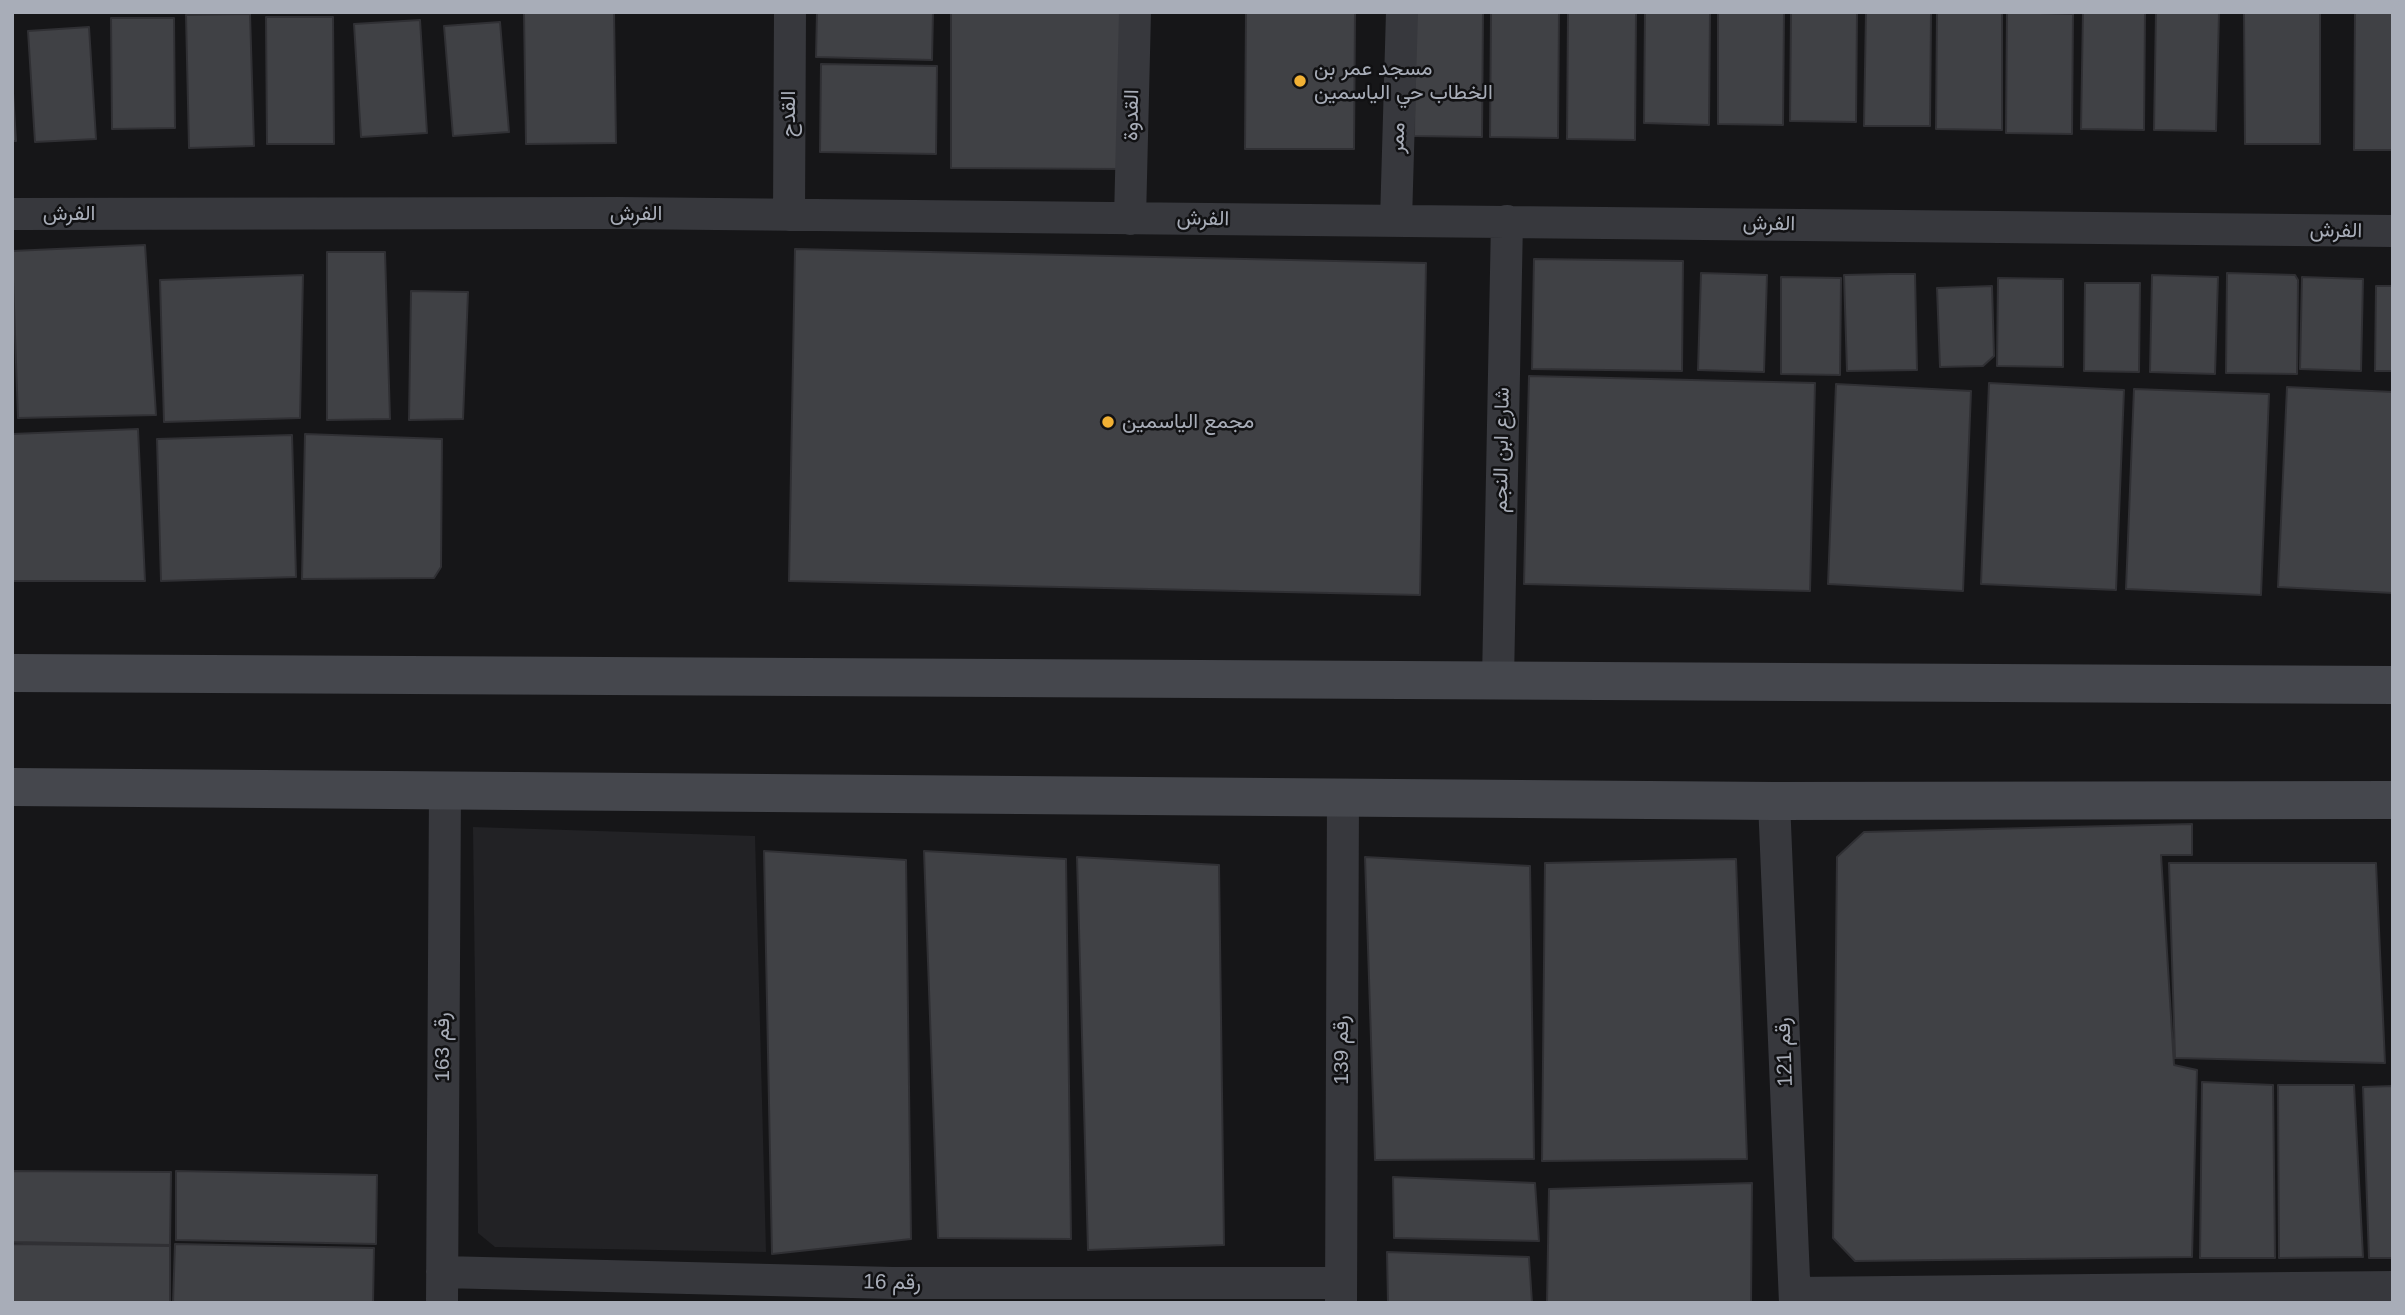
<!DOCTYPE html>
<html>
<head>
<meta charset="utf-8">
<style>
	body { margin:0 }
	#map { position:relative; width:2405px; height:1315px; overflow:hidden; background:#161618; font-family:Arial,sans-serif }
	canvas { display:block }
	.frame { position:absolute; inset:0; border:14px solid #a8adb8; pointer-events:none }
</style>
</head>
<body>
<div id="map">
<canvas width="2405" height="1315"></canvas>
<div class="frame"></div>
</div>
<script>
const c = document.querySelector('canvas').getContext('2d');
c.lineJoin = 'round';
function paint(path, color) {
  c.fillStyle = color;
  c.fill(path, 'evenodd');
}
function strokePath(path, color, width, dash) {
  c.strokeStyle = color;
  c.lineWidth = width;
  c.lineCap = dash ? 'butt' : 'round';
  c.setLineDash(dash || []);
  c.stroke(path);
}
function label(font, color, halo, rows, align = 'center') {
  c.font = font + ' Arial,Vazirmatn,sans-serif';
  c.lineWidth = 5;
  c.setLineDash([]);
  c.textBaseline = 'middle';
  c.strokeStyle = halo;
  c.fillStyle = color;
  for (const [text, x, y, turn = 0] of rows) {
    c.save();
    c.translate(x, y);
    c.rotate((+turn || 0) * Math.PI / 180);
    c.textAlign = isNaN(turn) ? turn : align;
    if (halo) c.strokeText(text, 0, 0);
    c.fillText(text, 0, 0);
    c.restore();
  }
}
const built = new Path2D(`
	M473 827 755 836 766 1252 495 1247 478 1233Z`);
const building = new Path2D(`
	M817 12H933L932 60 816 57Z
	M951 12H1121V169L951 168Z
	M1246 12H1355L1354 149H1245Z
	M1415 12H1483L1482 137 1414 136Z
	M1491 12H1559L1558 138 1490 137Z
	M1568 12H1636L1635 140 1567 139Z
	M1645 12H1710L1709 125 1644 123Z
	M1718 12H1784L1783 125 1718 124Z
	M1791 12H1857L1856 122 1790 121Z
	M1866 12H1931L1930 126H1864Z
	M1937 12H2002V130L1936 129Z
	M2007 12 2073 14 2072 134 2006 133Z
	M2083 12H2145L2144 130 2081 129Z
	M2156 12 2219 13 2216 131 2154 130Z
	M524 13H614L616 143 526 144Z
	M2244 13H2320V144H2245Z
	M2355 13H2393V150H2354Z
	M250 14 254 146 189 148 186 15Z
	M266 17H333L334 144H267Z
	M111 18H174L175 128 112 129Z
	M420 20 427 133 361 137 354 24Z
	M500 22 509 132 453 136 444 26Z
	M89 27 96 139 35 142 28 31Z
	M821 64 937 66 936 154 820 152Z
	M12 77 16 141H12Z
	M145 245 156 415 18 418 12 251Z
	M795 249 1426 263 1420 595 789 581Z
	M327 252H385L390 419 327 420Z
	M1534 259 1683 261 1682 371 1532 369Z
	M1701 273 1767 275 1764 372 1698 370Z
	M2227 273 2295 275 2298 280 2297 374 2226 373Z
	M1890 274H1915L1917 370 1847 371 1844 275Z
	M303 275 300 418 164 422 160 280Z
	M2152 275 2218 277 2215 374 2150 372Z
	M1781 277 1841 278 1840 375 1781 374Z
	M2302 277 2363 279 2361 371 2300 369Z
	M1998 278 2063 279V367L1997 366Z
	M2085 283H2140L2139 372 2084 371Z
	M1992 286 1994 356 1983 366 1940 367 1937 288Z
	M2376 286H2393V371H2375Z
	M411 291 468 292 463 419 409 420Z
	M1529 376 1815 383 1810 591 1524 584Z
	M1989 383 2124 390 2116 590 1981 584Z
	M1836 384 1971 391 1963 591 1828 584Z
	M2287 387 2393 392V593L2278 587Z
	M2134 389 2269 394 2261 595 2126 589Z
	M138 429 145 581H12V434Z
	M305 434 442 439 441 567 434 578 302 579Z
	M292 435 296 577 161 581 157 439Z
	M2192 824V855H2161L2174 1065 2197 1070 2192 1257 1855 1261 1833 1238 1837 857 1864 832Z
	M764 851 906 860 911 1239 772 1254Z
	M924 851 1066 859 1071 1239 938 1238Z
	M1077 857 1219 865 1224 1245 1088 1250Z
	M1365 857 1530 866 1534 1159 1375 1160Z
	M1736 859 1747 1159 1542 1161 1545 863Z
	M2169 863H2376L2385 1063 2175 1058Z
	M2202 1082 2273 1085 2275 1258H2200Z
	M2278 1085H2354L2363 1257 2279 1258Z
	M2393 1086V1258H2369L2363 1087Z
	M12 1171 171 1172 170 1245 12 1242Z
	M176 1171 377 1175 376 1244 176 1240Z
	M1393 1177 1535 1183 1539 1241 1394 1238Z
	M1752 1183 1751 1303H1547L1549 1189Z
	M12 1244 170 1246V1303H12Z
	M175 1244 374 1248 373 1303H173Z
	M1387 1252 1529 1257 1532 1303H1388Z`);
const street = new Path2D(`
	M12 214 618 213 2393 231
	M789 215 790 12
	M1130 219 1135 12
	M1396 221 1402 12
	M1498 680 1507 221
	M1774 801 1795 1303
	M442 1272 893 1283H1341
	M1795 1293 2393 1287
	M442 1303 445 791
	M1341 1303 1343 797`);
const secondary = new Path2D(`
	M12 673 2393 685
	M12 787 1774 801 2393 800`);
const markers = [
	[1300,81,7,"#f2b134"],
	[1108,422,7,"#f2b134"]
];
const poiNames = [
	["مسجد عمر بن",1314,69],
	["الخطاب حي الياسمين",1314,93],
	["مجمع الياسمين",1122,422]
];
const streetNames = [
	["القدح",789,114,-90],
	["القدوة",1132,115,-89],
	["ممر",1398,138,-88],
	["الفرش",69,214],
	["الفرش",636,214],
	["الفرش",1203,219,1],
	["الفرش",1769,224,1],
	["الفرش",2336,231,1],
	["شارع ابن النجم",1502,450,-89],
	["رقم 163",443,1047,-90],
	["رقم 139",1342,1050,-90],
	["رقم 121",1785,1052,-92],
	["رقم 16",892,1283,1]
];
paint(built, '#222225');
paint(building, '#404145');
strokePath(building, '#303034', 2);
strokePath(street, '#37383d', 32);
strokePath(secondary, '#45474d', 38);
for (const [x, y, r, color] of markers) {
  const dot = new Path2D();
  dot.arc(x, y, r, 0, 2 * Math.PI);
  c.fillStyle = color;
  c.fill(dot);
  strokePath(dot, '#111113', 2.5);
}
label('21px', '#a8adb8', '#111113', poiNames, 'left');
label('21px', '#a8adb8', '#111113', streetNames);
</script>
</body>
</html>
